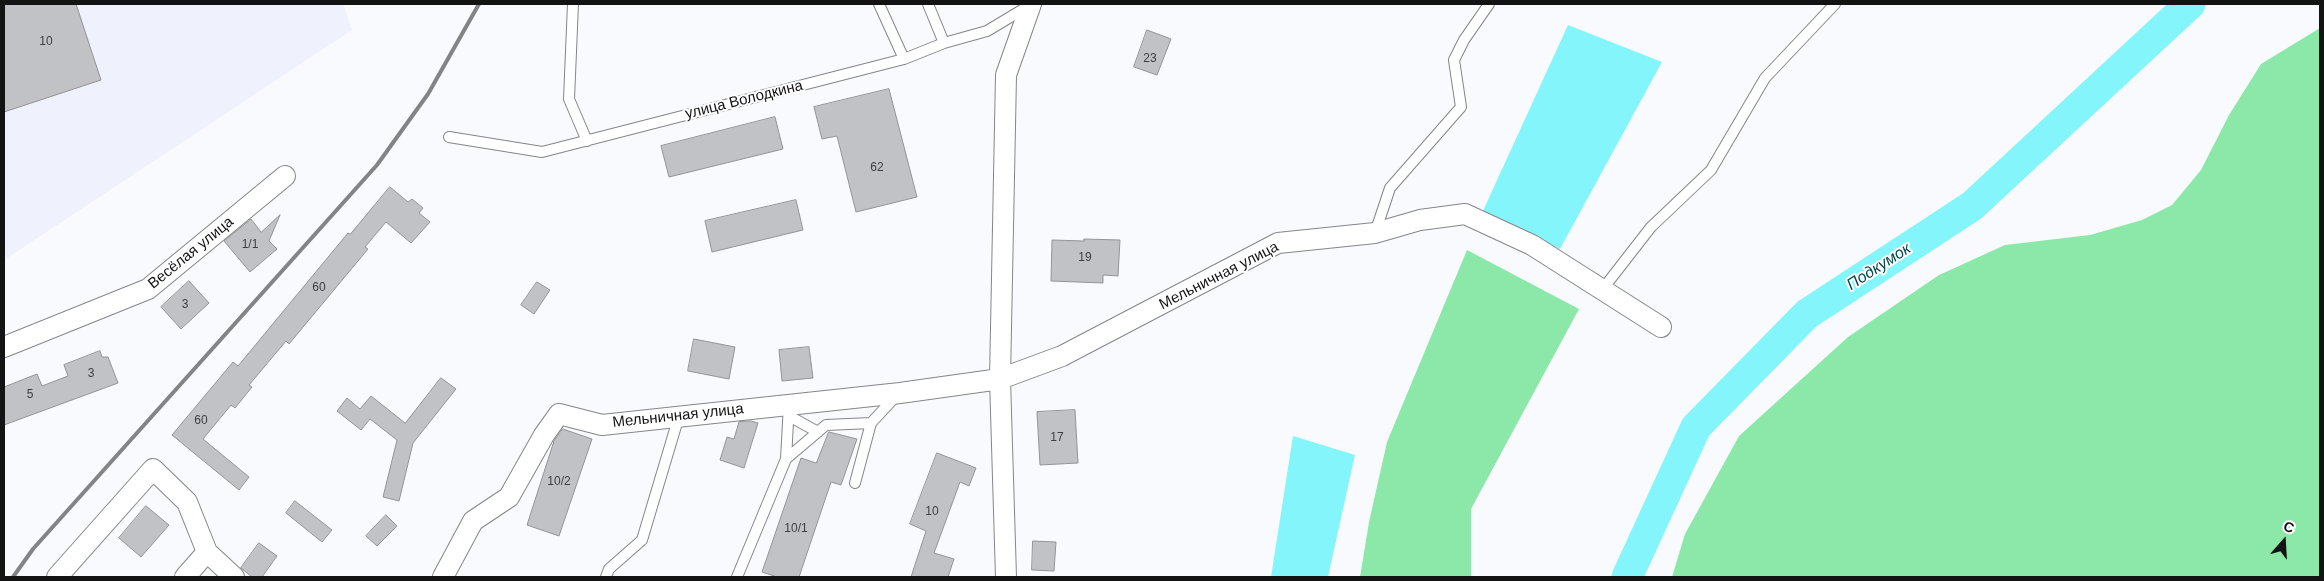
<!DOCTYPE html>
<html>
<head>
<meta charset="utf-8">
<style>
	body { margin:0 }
	#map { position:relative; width:2324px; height:581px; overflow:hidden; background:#f9fafd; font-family:Arial,sans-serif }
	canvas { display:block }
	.frame { position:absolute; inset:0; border:5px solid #131314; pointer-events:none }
	.north { position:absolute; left:2259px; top:516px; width:50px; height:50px; -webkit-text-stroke:4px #fff; paint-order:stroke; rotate:19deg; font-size:14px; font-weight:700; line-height:20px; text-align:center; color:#131314 }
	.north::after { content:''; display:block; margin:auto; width:18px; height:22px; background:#131314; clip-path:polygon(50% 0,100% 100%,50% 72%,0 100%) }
</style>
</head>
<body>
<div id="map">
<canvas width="2324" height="581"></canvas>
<div class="frame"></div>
<div class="north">С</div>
</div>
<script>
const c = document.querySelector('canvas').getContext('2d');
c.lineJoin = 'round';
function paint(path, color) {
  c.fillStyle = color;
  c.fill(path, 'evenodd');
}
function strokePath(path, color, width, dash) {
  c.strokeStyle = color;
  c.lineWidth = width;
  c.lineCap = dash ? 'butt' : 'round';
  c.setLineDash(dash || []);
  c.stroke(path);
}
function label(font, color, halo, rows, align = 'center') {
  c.font = font + ' Arial,sans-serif';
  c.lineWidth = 4;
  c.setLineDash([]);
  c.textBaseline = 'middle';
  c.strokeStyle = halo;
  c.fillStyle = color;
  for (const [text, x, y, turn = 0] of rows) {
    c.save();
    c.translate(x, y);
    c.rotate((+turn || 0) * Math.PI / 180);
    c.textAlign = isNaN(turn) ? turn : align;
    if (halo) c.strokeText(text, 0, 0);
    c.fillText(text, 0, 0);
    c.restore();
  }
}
const built = new Path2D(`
	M4 4H343L352 30 4 260Z`);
const green = new Path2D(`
	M2320 28V577H1672L1685 534 1739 436 1848 337 1939 275 2005 245 2090 235 2142 220 2172 205 2201 170 2229 115 2261 64Z
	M1467 250 1579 309 1471 509V577H1360L1369 522 1387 442Z`);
const water = new Path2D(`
	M1568 25 1662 62 1560 249 1482 213Z
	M1293 436 1355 455 1328 577H1271Z`);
const river = new Path2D(`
	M1627 577 1696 427 1807 314 1972 206 2190 4`);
const building = new Path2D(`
	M4 4H76L101 80 4 112Z
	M1147 30 1171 39 1157 75 1134 67Z
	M889 89 917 197 856 212 837 136 822 139 814 107Z
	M775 117 783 149 669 177 661 146Z
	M390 187 408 202 412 199 423 208 419 213 430 222 411 243 386 222 365 247 368 249 289 344 286 341 249 385 252 387 235 408 231 405 203 439 249 477 239 490 172 435 233 362 238 366 348 233 350 234Z
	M796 200 803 230 712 252 705 221Z
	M280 215 269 241 277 249 250 272 224 241 251 219 261 232Z
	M1084 239 1120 240 1118 276 1103 275V283L1051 281 1052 240 1084 241Z
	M189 281 209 303 181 329 161 307Z
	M537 282 550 290 534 314 521 305Z
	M694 339 735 347 729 379 688 371Z
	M809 347 813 378 782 381 779 350Z
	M100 351 102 357H108L118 383 4 425V387L37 374 42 386 68 376 64 365Z
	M441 378 456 389 413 443 399 501 383 497 397 440 370 419 361 430 337 411 347 398 360 409 371 396 405 423Z
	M1075 410 1078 463 1040 465 1037 412Z
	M751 421 758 423 744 468 720 460 727 437 734 439 739 422Z
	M563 429 592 439 559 536 527 525 554 441Z
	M829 432 857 439 841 485 831 482 799 577H777L762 572 801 458 816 463Z
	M937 453 976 468 969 486 960 482 934 553 954 559 948 577H911L926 531 910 524Z
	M295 501 332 530 322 542 286 513Z
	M146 506 169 525 141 557 119 538Z
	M386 515 397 526 377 546 366 536Z
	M1033 541 1056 542 1054 571 1032 570Z
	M259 543 277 556 262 577H252L241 568Z`);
const service = new Path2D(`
	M573 4 569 99 587 141
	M879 4 904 59
	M928 4 944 43
	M449 137 542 152 904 59 944 43 987 31 1027 7
	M1375 233 1390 188 1461 107 1454 60 1464 40 1489 4
	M1602 290 1651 227 1711 170 1765 78 1835 4
	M789 416 818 432
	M786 459 826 425 871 423 898 394
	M855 483 871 423
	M606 577 609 569 642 540 679 416
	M737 577 786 459 789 404`);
const minor = new Path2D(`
	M4 347 148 289 285 176
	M57 577 153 469 187 502 207 552 234 577
	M185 577 207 552
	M443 577 473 521 509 497 544 435 559 414 602 425 900 393 1000 379 1062 356 1278 243 1375 233 1420 220 1465 214 1532 245 1661 327
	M1006 577 1000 379 1006 75 1031 4`);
const rail = new Path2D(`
	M13 577 33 549 377 165 428 94 479 4`);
const numberNames = [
	["10",46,42],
	["23",1150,59],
	["62",877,168],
	["1/1",250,245],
	["19",1085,258],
	["60",319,288],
	["3",185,305],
	["3",91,374],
	["5",30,395],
	["60",201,421],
	["17",1057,438],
	["10/2",559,482],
	["10",932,512],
	["10/1",796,529]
];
const streetNames = [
	["улица Володкина",744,100,-14],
	["Весёлая улица",191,253,-39],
	["Мельничная улица",1219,276,-27],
	["Мельничная улица",678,416,-6]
];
const waterNames = [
	["Подкумок",1879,267,-33]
];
paint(built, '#eff1fc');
paint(green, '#8ce8a9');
paint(water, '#84f5fb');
strokePath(river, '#84f5fb', 31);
paint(building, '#c1c2c5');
strokePath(building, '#949497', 1);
strokePath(service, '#858689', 12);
strokePath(minor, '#858689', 22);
strokePath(service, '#fff', 10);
strokePath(minor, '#fff', 20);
strokePath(rail, '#848486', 4);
label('12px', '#3e3f40', null, numberNames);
label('15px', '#131314', '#fff', streetNames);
label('italic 16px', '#00494c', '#fff', waterNames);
</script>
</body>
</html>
